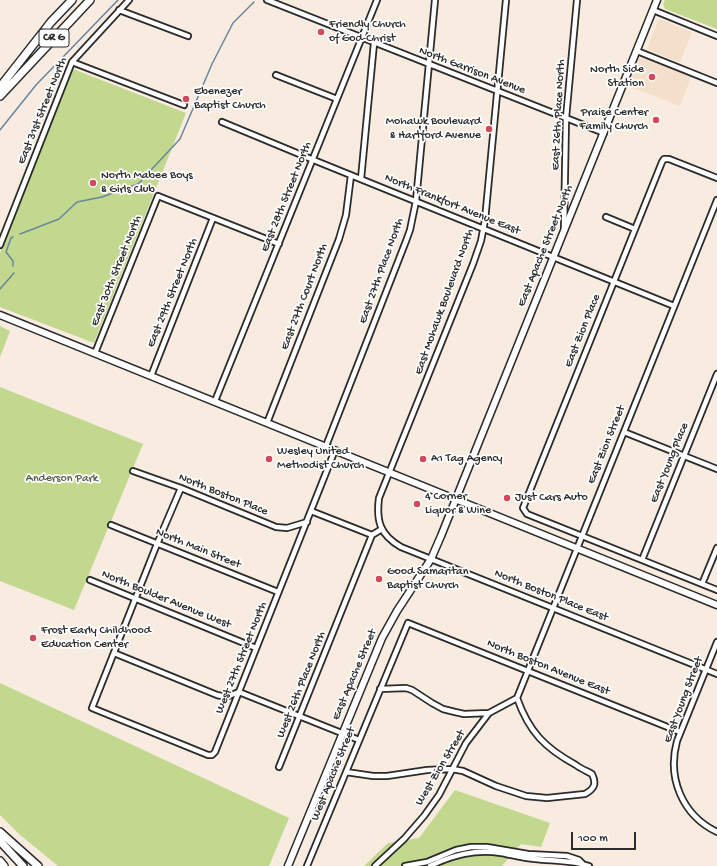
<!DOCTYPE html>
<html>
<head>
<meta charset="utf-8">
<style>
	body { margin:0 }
	#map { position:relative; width:717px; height:866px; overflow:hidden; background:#f8ece0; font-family:"Gochi Hand",sans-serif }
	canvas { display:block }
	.scale { position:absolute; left:571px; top:832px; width:65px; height:18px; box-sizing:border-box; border:2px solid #2b2b2b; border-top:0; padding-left:5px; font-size:12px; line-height:14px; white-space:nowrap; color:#2b2b2b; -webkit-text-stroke:3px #fff; paint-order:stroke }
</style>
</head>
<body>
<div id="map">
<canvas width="717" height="866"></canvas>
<div class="scale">100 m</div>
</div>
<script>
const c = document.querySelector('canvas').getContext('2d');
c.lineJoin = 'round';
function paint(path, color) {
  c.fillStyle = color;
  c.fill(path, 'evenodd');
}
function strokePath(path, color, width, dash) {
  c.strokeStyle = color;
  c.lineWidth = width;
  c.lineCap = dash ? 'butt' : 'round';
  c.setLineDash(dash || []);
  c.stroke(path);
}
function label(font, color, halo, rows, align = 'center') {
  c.font = font + ' "Gochi Hand",sans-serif';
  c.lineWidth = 3.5;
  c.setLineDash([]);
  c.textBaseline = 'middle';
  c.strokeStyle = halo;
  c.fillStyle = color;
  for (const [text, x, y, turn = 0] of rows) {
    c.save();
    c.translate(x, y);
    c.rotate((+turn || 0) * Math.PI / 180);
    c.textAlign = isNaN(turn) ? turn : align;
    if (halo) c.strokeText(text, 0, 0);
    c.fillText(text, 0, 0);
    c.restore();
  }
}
const built = new Path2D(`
	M659 19 692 32 680 63 647 49Z
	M639 58 646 59 691 77 680 106 628 86Z`);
const green = new Path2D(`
	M665 0H717V29L665 9 663 4Z
	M73 69 186 113 94 343 0 307V253Z
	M0 326 10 331 0 357Z
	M0 387 143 444 74 610 0 581Z
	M0 683 289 818 269 866H58L19 834 0 815Z
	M455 790 550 823 541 847 521 844 502 866H364L388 843 419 838Z`);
const stream = new Path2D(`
	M0 130 36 85 118 0
	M20 234 59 219 77 202 102 197 138 184 180 139 212 64 233 23 254 2
	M13 237 11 238 6 252 13 261V266
	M0 289 14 273`);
const minor = new Path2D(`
	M267 0 604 133
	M506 0 485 220 481 241 473 264 379 498C376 521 380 535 401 547L717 674
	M119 10 188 36
	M653 10 717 36
	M637 51 717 83
	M72 62 184 105
	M276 75 337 99
	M222 122 316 161 674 306
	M717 178 669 159H664L662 162 523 508 527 514 717 590
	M361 179 374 43
	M606 217 635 229
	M564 228 566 118 577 0
	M0 245 72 62 129 0
	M95 353 158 196 279 244
	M151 376 213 218
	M215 401 377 0
	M267 423 339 239 346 215 351 175
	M624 432 717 469
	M326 446 406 241 410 230 416 201 435 0
	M133 471 181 488 276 527 287 528 307 522
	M181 488 157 544 92 708 208 755H212L215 752 335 450
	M311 511 372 535
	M111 525 278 592
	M642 560 717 374
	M90 580 256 648
	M702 584 717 548
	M717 642 677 741C667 778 682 815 717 832
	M114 653 217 695 226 697 239 692 359 740
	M380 689 406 688 412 690 432 703 443 709 455 712 464 714 489 713 517 698
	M517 698 717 200
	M279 767 372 535 382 529
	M346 772 373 776H387L427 770 452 769 463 771 496 786 526 796 547 798 585 794C594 789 597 784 592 774 587 771 581 769 576 765 545 748 529 732 517 698
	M307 866 408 623 680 732
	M375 866 404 839 424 816 439 795 466 743 489 713
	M405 866 427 862 456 850 471 847H487L528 854 567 856 579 860 583 864
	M430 866C453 855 475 849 501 853 512 855 523 858 535 859 552 861 572 860 589 866`);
const major = new Path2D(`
	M0 315 717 605
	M288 866 382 638 397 611 431 559 441 536 657 0`);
const highway = new Path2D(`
	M0 87 51 22 72 0
	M0 96 90 0
	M0 832 38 866
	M0 841 23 866
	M0 861 4 866`);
const markers = [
	[321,32,4,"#d1495b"],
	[652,77,4,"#d1495b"],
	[186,99,4,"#d1495b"],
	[656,120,4,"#d1495b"],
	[489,129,4,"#d1495b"],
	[93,183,4,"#d1495b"],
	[269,459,4,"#d1495b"],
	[423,459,4,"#d1495b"],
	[507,498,4,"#d1495b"],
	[417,504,4,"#d1495b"],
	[379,579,4,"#d1495b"],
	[33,638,4,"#d1495b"]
];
const shields = [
	[54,38,30]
];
const shieldNames = [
	["CR G",54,38]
];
const poiNames = [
	["Friendly Church",329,25],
	["of God-Christ",329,39],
	["North Side",644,70,"right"],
	["Station",644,84,"right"],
	["Ebenezer",194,92],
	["Baptist Church",194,106],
	["Praise Center",648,113,"right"],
	["Family Church",648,127,"right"],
	["Mohawk Boulevard",481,122,"right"],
	["& Hartford Avenue",481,136,"right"],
	["North Mabee Boys",101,176],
	["& Girls Club",101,190],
	["Wesley United",277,452],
	["Methodist Church",277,466],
	["A1 Tag Agency",431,459],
	["4 Corner",425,497],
	["Liquor & Wine",425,511],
	["Just Cars Auto",515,498],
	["Good Samaritan",387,572],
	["Baptist Church",387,586],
	["Frost Early Childhood",41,631],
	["Education Center",41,645]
];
const streetNames = [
	["North Garrison Avenue",472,71,21],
	["East 31st Street North",43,111,-68],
	["East 26th Place North",559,115,-87],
	["East 28th Street North",287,197,-68],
	["North Frankfort Avenue East",452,205,22],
	["East Apache Street North",546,246,-68],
	["East 30th Street North",117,271,-68],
	["East 27th Place North",382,271,-70],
	["East 29th Street North",173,293,-68],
	["East 27th Court North",305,297,-69],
	["East Mohawk Boulevard North",445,302,-70],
	["East Zion Place",583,331,-68],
	["East Zion Street",607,445,-68],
	["East Young Place",670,463,-68],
	["North Boston Place",223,495,22],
	["North Main Street",198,549,22],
	["North Boston Place East",551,596,22],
	["North Boulder Avenue West",166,600,22],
	["West 27th Street North",242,658,-68],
	["North Boston Avenue East",548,668,22],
	["East Apache Street",355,675,-67],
	["West 26th Place North",302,685,-68],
	["East Young Street",684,700,-69],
	["West Zion Street",441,768,-59],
	["West Apache Street",334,774,-68]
];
const parkNames = [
	["Anderson Park",62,479]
];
paint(built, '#f3dfca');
paint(green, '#c1d88e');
strokePath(stream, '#68869f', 1.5);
strokePath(minor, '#2b2b2b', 8);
strokePath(major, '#2b2b2b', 9);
strokePath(highway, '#2b2b2b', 10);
strokePath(minor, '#fff', 4.5);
strokePath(major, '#fff', 6);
strokePath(highway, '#fff', 7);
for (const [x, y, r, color] of markers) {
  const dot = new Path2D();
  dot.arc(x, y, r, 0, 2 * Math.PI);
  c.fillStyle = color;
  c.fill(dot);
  strokePath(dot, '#fff', 1.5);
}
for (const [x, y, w] of shields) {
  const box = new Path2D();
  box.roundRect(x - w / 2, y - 9, w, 18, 3);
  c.fillStyle = '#fff';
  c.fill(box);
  strokePath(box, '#2b2b2b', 1);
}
label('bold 11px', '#2b2b2b', null, shieldNames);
label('12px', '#2b2b2b', '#fff', poiNames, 'left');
label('12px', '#2b2b2b', '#fff', streetNames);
label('12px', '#585f49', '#fff', parkNames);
</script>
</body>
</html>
